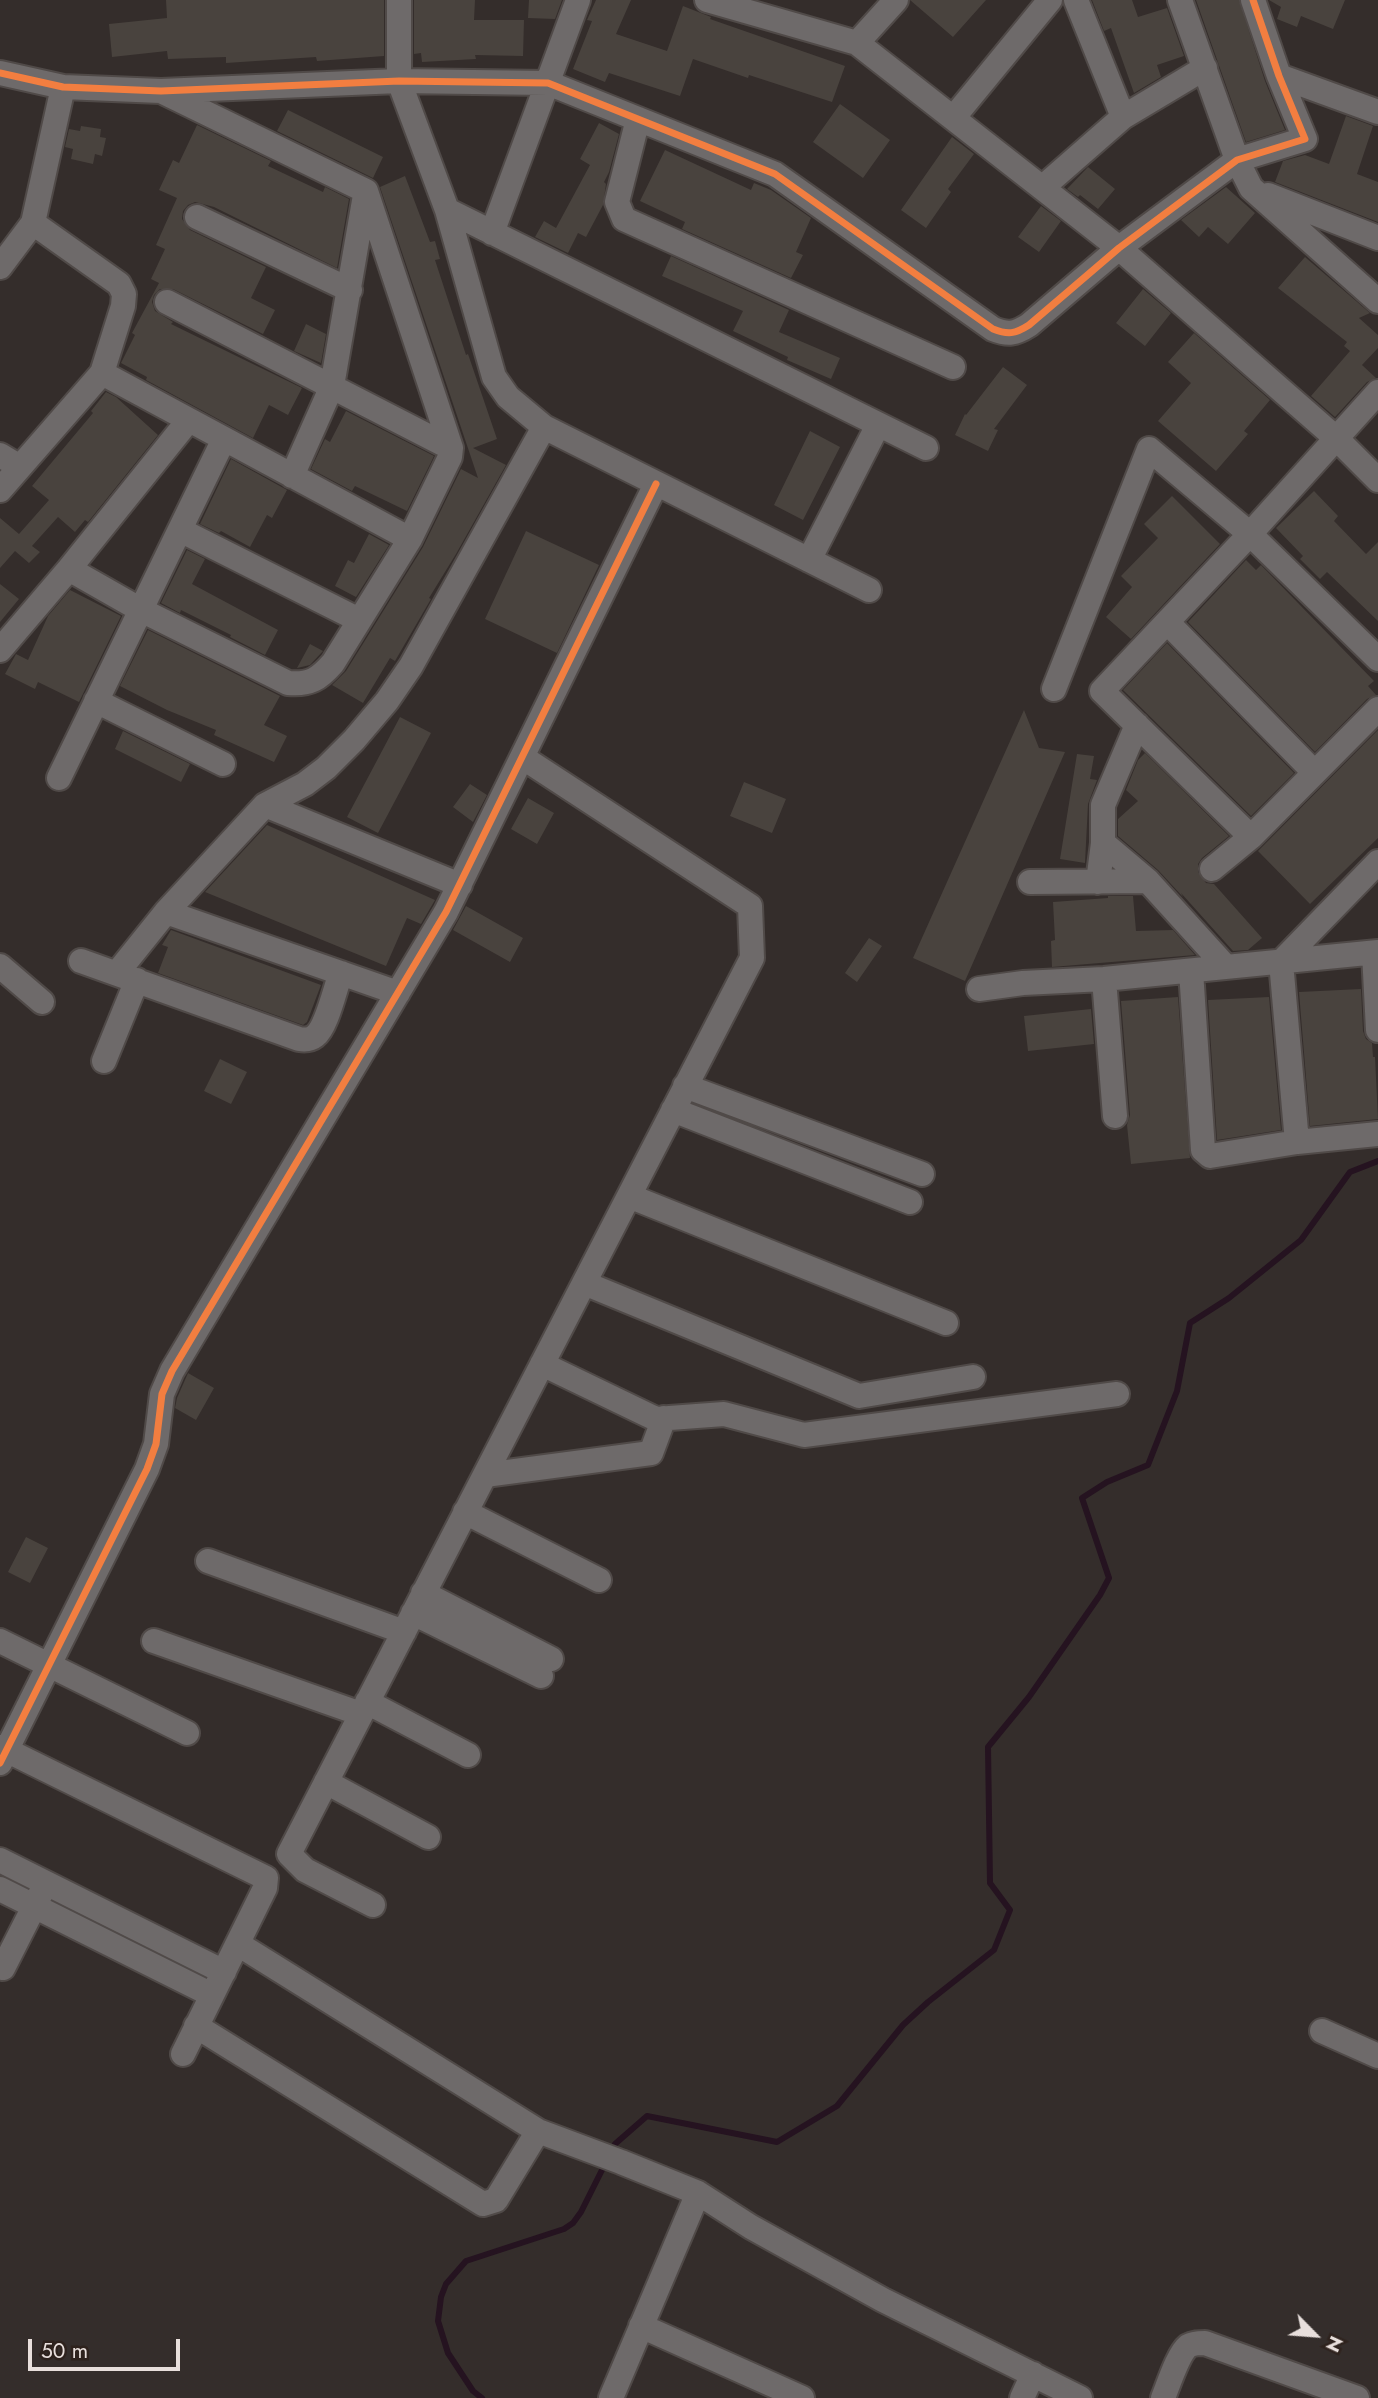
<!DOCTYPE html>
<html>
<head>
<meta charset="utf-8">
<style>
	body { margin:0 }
	#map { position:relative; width:1378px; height:2398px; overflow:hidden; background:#342d2b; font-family:Jost,sans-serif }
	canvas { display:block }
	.north { position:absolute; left:1280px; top:2300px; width:70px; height:70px; -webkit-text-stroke:5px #2e221d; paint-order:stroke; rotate:115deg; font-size:19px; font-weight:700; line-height:28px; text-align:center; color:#e8dfdc }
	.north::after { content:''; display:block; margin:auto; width:24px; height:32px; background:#e8dfdc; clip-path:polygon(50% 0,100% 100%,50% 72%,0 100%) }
	.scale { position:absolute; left:28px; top:2339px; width:152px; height:32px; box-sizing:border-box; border:4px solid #e8dfdc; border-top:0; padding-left:9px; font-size:21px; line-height:24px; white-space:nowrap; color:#e8dfdc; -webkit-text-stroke:5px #2e221d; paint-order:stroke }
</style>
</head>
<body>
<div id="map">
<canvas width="1378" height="2398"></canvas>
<div class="north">N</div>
<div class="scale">50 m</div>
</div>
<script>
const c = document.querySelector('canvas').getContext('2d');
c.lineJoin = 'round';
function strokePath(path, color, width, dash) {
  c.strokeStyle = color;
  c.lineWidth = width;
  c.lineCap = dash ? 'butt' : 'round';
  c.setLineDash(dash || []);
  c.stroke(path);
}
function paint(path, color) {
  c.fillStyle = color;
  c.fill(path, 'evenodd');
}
const stream = new Path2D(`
	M611 2152 615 2144 647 2116 777 2142 837 2106 903 2025 928 2002 994 1950 1010 1910 990 1883 988 1747 1029 1697 1100 1595 1109 1578 1082 1498 1107 1482 1148 1465 1177 1391 1190 1323 1229 1298 1301 1240 1350 1172 1378 1161
	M482 2398 473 2391 448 2353 438 2321 441 2297 446 2284 466 2261 564 2229 573 2223 581 2212 606 2162`);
const building = new Path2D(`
	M166 0H384V56L317 61 316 57 226 63V57L168 59 167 51 112 57 109 24 167 18Z
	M414 0H475L474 20H524L523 56 475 55 476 59 422 62 421 53 414 54Z
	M529 0H562L555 19 528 18Z
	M596 0H631L616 34 667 51 683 6 711 17 710 19 845 66 832 102 749 75 748 78 693 59 680 96 609 73 605 82 573 69 592 21 587 20Z
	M910 0H986L953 37Z
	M1092 0H1132L1138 17 1167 8 1184 56 1157 65 1161 77 1134 93 1111 28 1104 31Z
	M1196 0H1239L1265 81 1285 130 1246 142Z
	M1269 0H1345L1333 29 1301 16 1297 27 1277 19 1281 7Z
	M840 104 890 140 863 178 813 142Z
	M288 110 383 157 373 178 277 131Z
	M1346 116 1373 126 1357 174 1378 182V222L1275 182 1283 161 1305 155 1329 164Z
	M599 123 619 134 609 172 604 182 606 184 603 205 586 237 578 233 568 253 535 237 544 221 556 228 590 165 580 159Z
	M197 125 271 161 268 166 323 192 325 187 349 199 337 268 214 207 195 202 188 205 183 211 182 219 190 230 266 267 251 298 275 310 263 334 173 289H160L154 295 152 302 155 311 173 322 171 324 302 388 288 415 269 405 253 438 146 380 147 377 121 363 135 335 132 333 159 283 151 279 165 249 156 245 177 198 159 190 173 160 179 163Z
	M81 126 101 129 100 137 106 138 102 156 95 154 93 164 71 159 73 149 65 147 69 129 80 131Z
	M952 137 974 154 948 189 951 192 926 228 901 210Z
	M665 150 751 190 754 183 771 190 811 218 796 252 803 255 791 278 682 229 685 222 640 201Z
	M1088 167 1115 189 1098 209 1080 195 1078 197 1067 189Z
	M405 176 430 242 435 241 440 259 435 260 466 355 468 354 497 439 473 448 506 465 456 554 429 598 431 599 395 661 390 658 363 703 332 685 346 671 423 547 461 469 478 478 380 187Z
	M1226 187 1255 213 1228 244 1208 227 1199 237 1181 220Z
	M1041 206 1061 221 1039 252 1018 237Z
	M671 256 789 310 779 332 840 358 831 379 787 360 788 357 733 331 743 311 662 276Z
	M1305 257 1370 313 1359 318 1378 335V348L1362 365 1376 378 1367 382 1335 417 1311 396 1350 351 1344 346 1347 342 1278 288Z
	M1143 289 1171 313 1145 346 1116 323Z
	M306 324 326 334 321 363 294 351Z
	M1194 333 1270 400 1244 431 1248 434 1216 471 1158 421 1191 383 1168 362Z
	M1003 367 1027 385 994 429 998 430 988 451 955 435 965 414 966 415Z
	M106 392 116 397 158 435 88 522 85 520 75 532 58 517 32 546 40 552 29 563 15 551 0 568V518L19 534 49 500 32 486 93 413 91 411Z
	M346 411 434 456 407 511 355 486 352 491 311 469 325 439 330 442Z
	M810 431 840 447 803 520 774 505Z
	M231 459 287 490 272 518 267 515 250 547 221 531 219 533 200 524Z
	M1314 491 1338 516 1334 521 1366 554 1378 542V621L1327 572 1320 579 1300 559 1303 556 1276 528Z
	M1172 496 1220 544 1131 639 1106 617 1132 587 1121 576 1158 538 1144 524Z
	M526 531 599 565 557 653 485 619Z
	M369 534 389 545 356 597 335 586 348 560 354 563Z
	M187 550 205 559 192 584 278 630 265 655 230 637 231 635 181 610 180 613 161 603Z
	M1246 560 1256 570 1261 565 1374 681 1368 686 1376 695 1367 699 1315 752 1188 622Z
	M0 584 19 599 0 622Z
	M70 590 121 616 79 702 38 682 35 689 5 674 16 654 28 660 48 616Z
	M148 630 280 696 264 725 287 736 274 762 214 735 216 730 167 710 120 686Z
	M1167 643 1294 773 1251 816 1123 690Z
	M310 644 323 651 310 665 297 668Z
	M1024 710 1039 748 1065 752 965 981 913 958Z
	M400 717 431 733 378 833 347 817Z
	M1378 730V838L1310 904 1258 851Z
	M123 731 190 764 181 782 115 749Z
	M1145 753 1229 836 1202 858 1198 864V872L1206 883 1214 884 1262 938 1248 950 1233 951 1181 893 1183 897 1158 870 1118 836V819L1138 801 1126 790 1138 760Z
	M1077 754 1094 756 1090 779 1097 780 1088 804 1085 863 1060 859Z
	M744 782 786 799 772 833 730 816Z
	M470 784 487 795 473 822 453 807Z
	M528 798 554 813 537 844 511 829Z
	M267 825 435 900 421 924 407 918 386 966 205 892Z
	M1108 896H1133L1136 931 1173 930 1195 955 1052 967 1051 941 1055 940 1053 902 1108 898Z
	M466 906 523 938 510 962 453 930Z
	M171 930 321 985 307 1022 303 1025 158 973 168 947 162 945Z
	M869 938 882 946 857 982 845 973Z
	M1361 989 1363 1031 1366 1039 1372 1043 1373 1057H1375L1378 1119 1310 1126 1299 992Z
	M1178 997 1190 1158 1131 1164 1127 1125 1130 1115 1121 1001Z
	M1269 997 1281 1130 1217 1140 1208 1000Z
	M1091 1009 1094 1044 1028 1051 1024 1016Z
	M220 1059 247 1072 231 1104 204 1091Z
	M188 1373 214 1388 196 1420 175 1408 177 1398Z
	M26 1537 48 1548 30 1583 8 1572Z`);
const minor = new Path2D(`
	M399 0V81L447 210 494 377 508 397 544 427 869 590
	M707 0 857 43 1119 248 1337 439 1378 480
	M1076 0 1123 117
	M1180 0 1237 160 1251 188 1378 301
	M857 43 896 0
	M0 73 63 87 161 91 399 81 548 83 775 174 993 329C1008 335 1015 334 1029 325L1119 248 1237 160 1305 139 1279 76 1253 0
	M1279 76 1378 112
	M954 117 1050 0
	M638 119 617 202 624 219 953 367
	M1043 187 1123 117 1205 68
	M1268 195 1378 238
	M447 210 926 448
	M197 217 350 290
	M492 233 578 0
	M0 267 33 223 63 87
	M167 302 451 448
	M102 373 410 539
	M1378 392 1250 534 1102 691 1251 837 1378 709
	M0 455 20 467
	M292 476 332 386 365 195
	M0 490 102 373 123 306 124 294 119 284 33 223
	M180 530 359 620
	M809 560 878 425
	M69 569 141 610 288 683C310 685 319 679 333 663L410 539 450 457 451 448 366 191 165 93
	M1167 622 1314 772
	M0 650 69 569 188 421
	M1054 689 1149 449 1250 534 1378 659
	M96 701 223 764
	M59 778 224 439
	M265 805 460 885
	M1103 843 1148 881 1226 967
	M1212 869 1251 837
	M1030 882 1148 881
	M1098 882 1103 843V805L1137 725
	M166 912 398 993
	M1374 953 1378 1030
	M81 961 299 1039C305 1040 310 1040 315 1036 327 1027 335 988 341 973
	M0 966 42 1002
	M1191 971 1203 1150 1210 1156 1297 1142 1378 1134
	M117 973 166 912 265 805 305 784 326 768 354 740 387 701 411 666 544 427
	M1104 979 1115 1116
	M979 989 1023 983 1104 979 1378 952
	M104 1061 137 980
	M685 1086 922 1174
	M673 1110 910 1202
	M1297 1142 1281 962 1378 862
	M629 1196 946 1323
	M584 1283 859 1396 973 1377
	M542 1364 656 1419 724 1414 804 1435 1117 1394
	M485 1475 651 1453 664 1418
	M465 1512 599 1580
	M208 1561 404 1632
	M423 1593 551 1659
	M413 1613 541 1676
	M0 1641 187 1733
	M154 1641 361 1714
	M367 1702 468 1755
	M0 1747 266 1878 265 1888 183 2054
	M0 1763 147 1469 156 1444 162 1394 172 1371 446 912 656 484
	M326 1782 428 1837
	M0 1860 224 1972
	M0 1889 212 1995
	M373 1905 305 1870 289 1854 752 958 750 906 522 757
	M238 1944 538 2131 621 2162 698 2193 751 2227 883 2300 1080 2398
	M3 1968 41 1893
	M196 2026 483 2204 496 2200 538 2131
	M1322 2031 1378 2056
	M641 2326 802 2398
	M611 2398 698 2193
	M1022 2398 1033 2374
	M1163 2398C1168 2386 1178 2354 1188 2346 1193 2343 1199 2343 1205 2343L1357 2398`);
const cycleway = new Path2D(`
	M0 73 63 87 161 91 399 81 548 83 775 174 993 329C1008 335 1015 334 1029 325L1119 248 1237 160 1305 139 1279 76 1253 0
	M0 1763 147 1469 156 1444 162 1394 172 1371 446 912 656 484`);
strokePath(stream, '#251320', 6);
paint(building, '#49433e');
strokePath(minor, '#504a48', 28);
strokePath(minor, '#6e6a6a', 24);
strokePath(cycleway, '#f27e40', 7);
</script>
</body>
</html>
